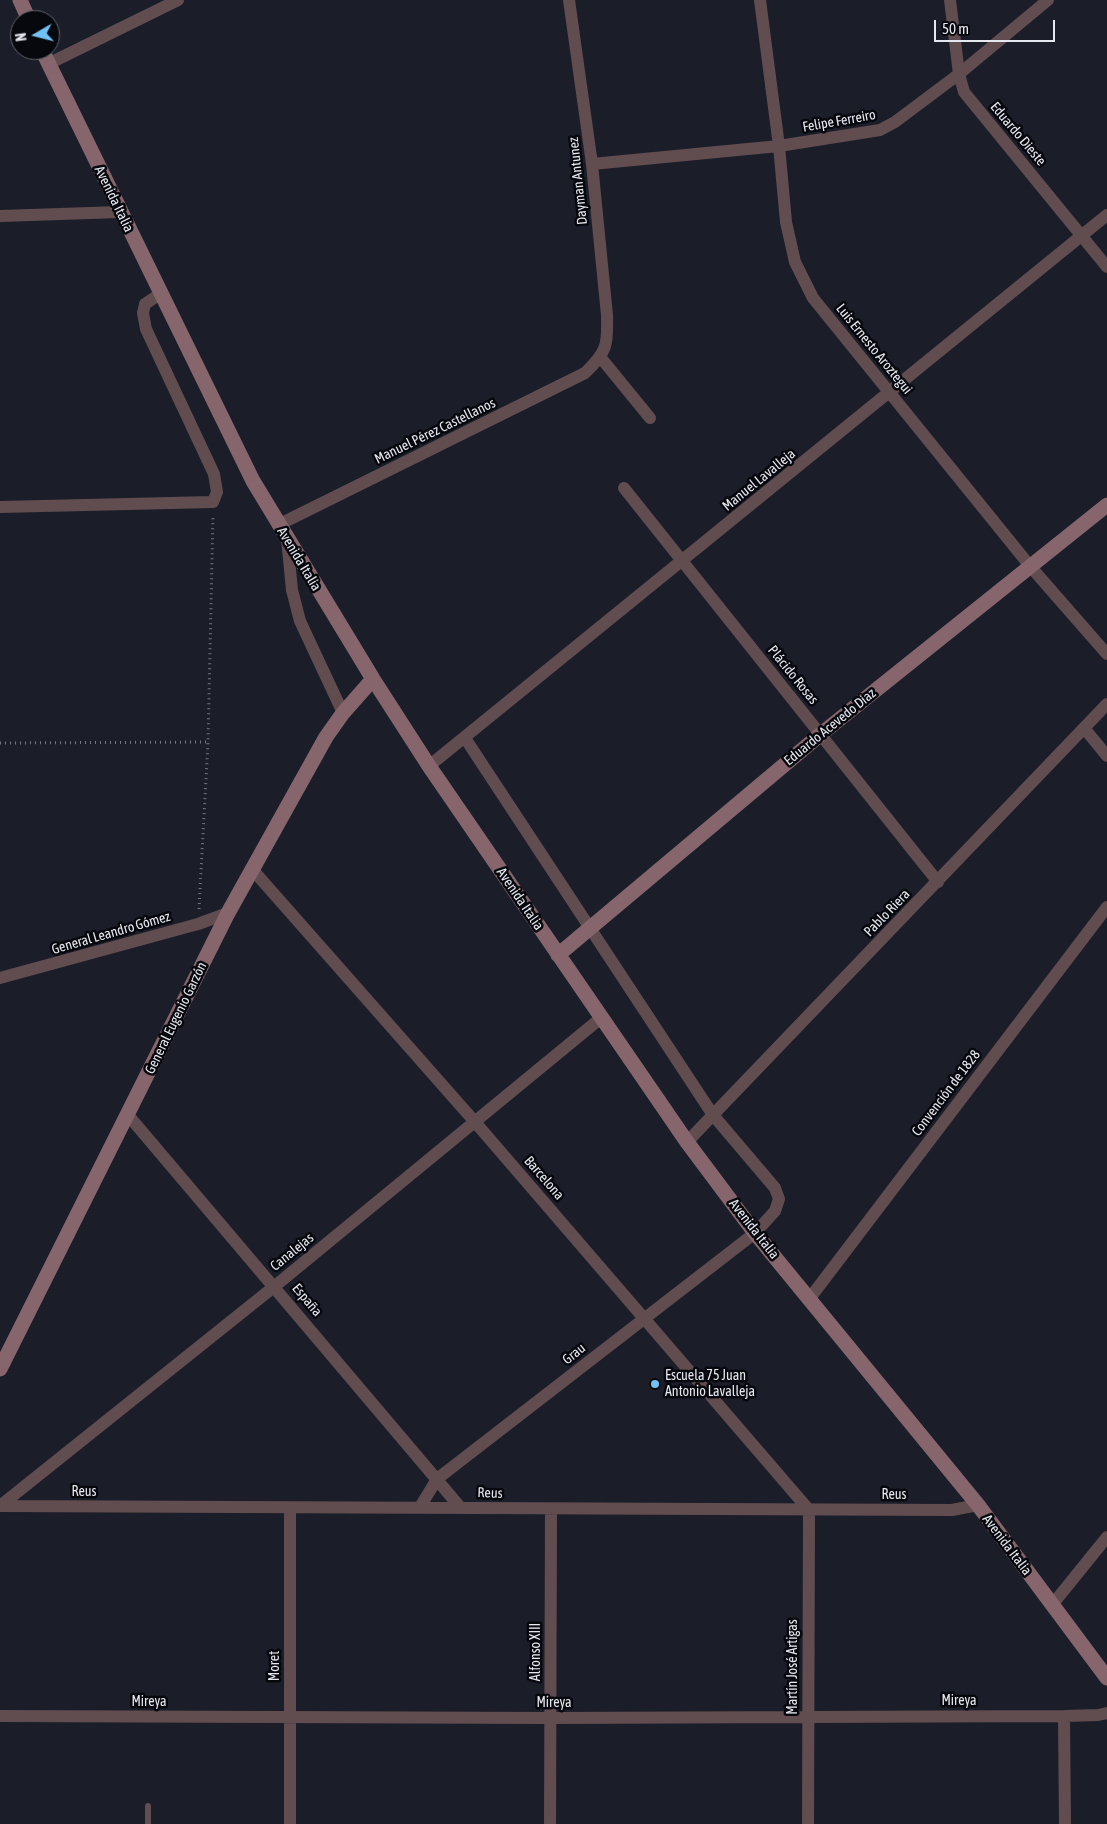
<!DOCTYPE html>
<html>
<head>
<meta charset="utf-8">
<style>
	body { margin:0 }
	#map { position:relative; width:1107px; height:1824px; overflow:hidden; background:#1b1e29; font-family:"Asap Condensed",sans-serif }
	canvas { display:block }
	.north { position:absolute; left:10px; top:10px; width:50px; height:50px; box-sizing:border-box; background:#07080d; border:1px solid #606268; border-radius:50%; rotate:262deg; font-size:14px; font-weight:700; line-height:20px; text-align:center; color:#e6e8f0 }
	.north::after { content:''; display:block; margin:auto; width:18px; height:22px; background:#71c1f5; clip-path:polygon(50% 0,100% 100%,50% 72%,0 100%) }
	.scale { position:absolute; left:934px; top:20px; width:121px; height:22px; box-sizing:border-box; border:2px solid #e6e8f0; border-top:0; padding-left:6px; font-size:15px; line-height:18px; white-space:nowrap; color:#e6e8f0; -webkit-text-stroke:4px #07080d; paint-order:stroke }
</style>
</head>
<body>
<div id="map">
<canvas width="1107" height="1824"></canvas>
<div class="north">N</div>
<div class="scale">50 m</div>
</div>
<script>
const c = document.querySelector('canvas').getContext('2d');
c.lineJoin = 'round';
function strokePath(path, color, width, dash) {
  c.strokeStyle = color;
  c.lineWidth = width;
  c.lineCap = dash ? 'butt' : 'round';
  c.setLineDash(dash || []);
  c.stroke(path);
}
function label(font, color, halo, rows, align = 'center') {
  c.font = font + ' "Asap Condensed",sans-serif';
  c.lineWidth = 5;
  c.setLineDash([]);
  c.textBaseline = 'middle';
  c.strokeStyle = halo;
  c.fillStyle = color;
  for (const [text, x, y, turn = 0] of rows) {
    c.save();
    c.translate(x, y);
    c.rotate((+turn || 0) * Math.PI / 180);
    c.textAlign = isNaN(turn) ? turn : align;
    if (halo) c.strokeText(text, 0, 0);
    c.fillText(text, 0, 0);
    c.restore();
  }
}
const path = new Path2D(`
	M0 743 208 742
	M199 909 208 742 213 515`);
const lane = new Path2D(`
	M148 1824V1806`);
const street = new Path2D(`
	M760 0 779 146 786 222 795 262 813 298 1030 566 1107 654
	M950 0 959 74 964 92 1107 267
	M48 64 178 0
	M592 164 779 146 880 130 895 122 959 74 1048 0
	M0 216 120 212
	M601 358 650 418
	M624 488 938 882
	M0 507 213 502 217 492 214 474 146 329 143 313 145 304 160 294
	M278 525 585 373C607 352 608 345 607 315L592 164 569 0
	M287 539 292 590 300 621 343 713
	M1084 728 1107 756
	M429 766 1107 215
	M252 869 475 1122 809 1510 808 1824
	M0 978 198 924 228 913
	M128 1115 460 1507
	M687 1142 1107 704
	M810 1298 1107 907
	M0 1506C317 1508 634 1510 952 1510L978 1505
	M0 1506 275 1286 601 1018
	M420 1507 437 1479 755 1233 775 1211 779 1199 775 1188 713 1115 465 738
	M1052 1605 1107 1537
	M0 1716 550 1718 1064 1716 1098 1715 1107 1713
	M1064 1716 1065 1824
	M290 1824V1508
	M550 1824 551 1510`);
const secondary = new Path2D(`
	M20 0 29 20
	M42 50 253 481 373 679 429 766 687 1142 755 1233 978 1505 1107 1678
	M558 955 821 734 1107 505
	M0 1369 228 913 326 737 343 713 373 679`);
const markers = [
	[655,1384,5,"#71c1f5"]
];
const streetNames = [
	["Felipe Ferreiro",839,121,-10],
	["Eduardo Dieste",1018,134,50],
	["Dayman Antunez",578,181,-96],
	["Avenida Italia",114,199,64],
	["Luis Ernesto Aroztegui",874,349,51],
	["Manuel Pérez Castellanos",435,431,-26],
	["Manuel Lavalleja",759,480,-39],
	["Avenida Italia",299,559,59],
	["Plácido Rosas",793,675,51],
	["Eduardo Acevedo Diaz",830,727,-39],
	["Avenida Italia",520,899,56],
	["Pablo Riera",887,913,-46],
	["General Leandro Gómez",111,933,-16],
	["General Eugenio Garzón",176,1018,-64],
	["Convención de 1828",946,1093,-53],
	["Barcelona",544,1178,49],
	["Avenida Italia",754,1229,52],
	["Canalejas",292,1252,-39],
	["España",307,1300,50],
	["Grau",574,1354,-38],
	["Reus",84,1492],
	["Reus",490,1493,2],
	["Reus",894,1495],
	["Avenida Italia",1007,1545,53],
	["Alfonso XIII",536,1652,-90],
	["Moret",275,1666,-90],
	["Martín José Artigas",793,1667,-90],
	["Mireya",959,1701],
	["Mireya",149,1702],
	["Mireya",554,1703]
];
const poiNames = [
	["Escuela 75 Juan",665,1376],
	["Antonio Lavalleja",665,1392]
];
strokePath(path, '#747780', 3, [1, 4]);
strokePath(lane, '#614d50', 6);
strokePath(street, '#614d50', 12);
strokePath(secondary, '#86666c', 15);
for (const [x, y, r, color] of markers) {
  const dot = new Path2D();
  dot.arc(x, y, r, 0, 2 * Math.PI);
  c.fillStyle = color;
  c.fill(dot);
  strokePath(dot, '#07080d', 2);
}
label('14px', '#e6e8f0', '#07080d', streetNames);
label('14px', '#e6e8f0', '#07080d', poiNames, 'left');
</script>
</body>
</html>
